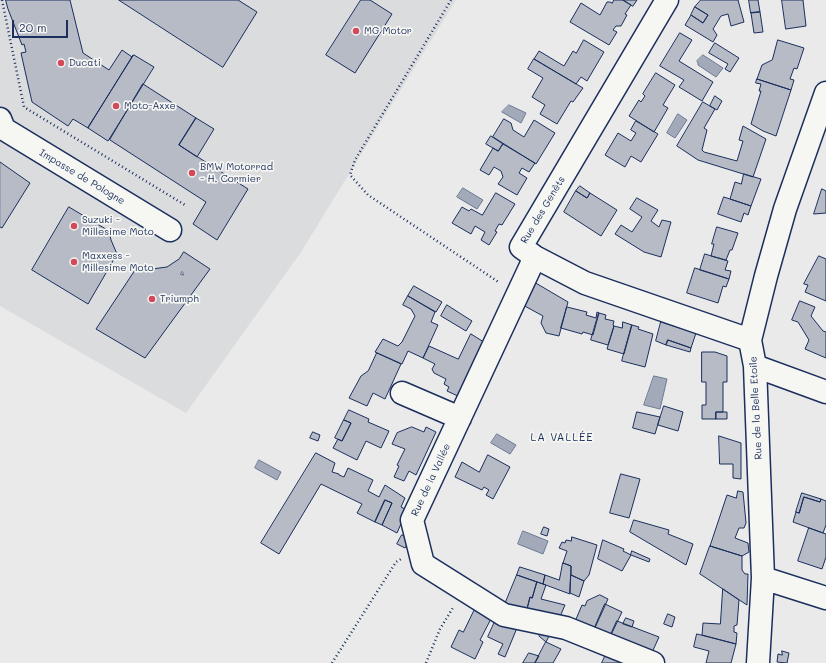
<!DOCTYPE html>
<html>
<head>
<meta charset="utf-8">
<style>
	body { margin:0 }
	#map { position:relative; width:826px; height:663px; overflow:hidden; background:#e9eae9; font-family:Mali,sans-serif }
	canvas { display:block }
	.scale { position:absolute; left:12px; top:20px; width:56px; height:18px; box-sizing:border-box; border:2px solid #1b2f5e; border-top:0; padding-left:5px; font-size:12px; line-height:14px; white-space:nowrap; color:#1b2f5e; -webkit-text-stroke:3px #f6f6f2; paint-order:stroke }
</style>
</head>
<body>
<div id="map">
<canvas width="826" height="663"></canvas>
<div class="scale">20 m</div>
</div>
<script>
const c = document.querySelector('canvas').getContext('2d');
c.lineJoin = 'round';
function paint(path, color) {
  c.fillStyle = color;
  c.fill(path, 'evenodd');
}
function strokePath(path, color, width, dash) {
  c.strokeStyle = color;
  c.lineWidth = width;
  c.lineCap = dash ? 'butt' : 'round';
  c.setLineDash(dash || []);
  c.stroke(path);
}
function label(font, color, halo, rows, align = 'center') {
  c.font = font + ' Mali,sans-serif';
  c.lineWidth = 3.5;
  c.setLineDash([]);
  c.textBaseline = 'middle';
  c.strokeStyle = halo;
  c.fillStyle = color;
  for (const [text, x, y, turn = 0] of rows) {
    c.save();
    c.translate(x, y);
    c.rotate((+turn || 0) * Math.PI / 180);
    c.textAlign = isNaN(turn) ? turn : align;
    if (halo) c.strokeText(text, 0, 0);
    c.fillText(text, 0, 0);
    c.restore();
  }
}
const built = new Path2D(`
	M0 0H456L301 252 186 413 0 306Z`);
const water = new Path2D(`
	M703 55 723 68 716 77 698 65V63L697 61Z
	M509 105 526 113 521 123 502 112Z
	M678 114 687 120 675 138 667 133Z
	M463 188 483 200 477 209 457 197Z
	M654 376 667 379 660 409 644 405Z
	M497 434 516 445 510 454 491 443Z
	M259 460 281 472 277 480 255 468Z
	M523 531 548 541 543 554 518 544Z`);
const building = new Path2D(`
	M6 0H70L83 53 109 70 122 50 132 57 133 55 88 128 73 119 68 126 32 102 21 53 26 52 24 44 22 45 8 9Z
	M119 0H238L257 12 223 67Z
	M361 0H370L392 14 355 73 326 55Z
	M614 0H623L631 5 625 14 627 15 621 26H616L613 30 617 32 609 45 570 22 581 3 600 15 607 2H610L612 3Z
	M623 0H637L633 6Z
	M701 0H738L744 22 731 26 728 14 721 16 713 29 717 35 713 42 685 25 691 15 703 23 708 15 695 7Z
	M749 0H758L760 12 751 13Z
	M782 0H803L806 26 786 29Z
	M695 7 708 15 703 23 691 15Z
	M760 12 763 32 754 33 751 13Z
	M680 33 692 40 679 61 713 82 702 101 679 87 684 80 660 66Z
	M584 40 604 52 587 81 581 77 576 84 534 59 539 51 564 66 573 51 576 53Z
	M778 40 804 48 797 69 794 68 790 79 794 80 791 90 757 79 762 65 772 60Z
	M715 43 739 58 730 72 725 69 728 64 709 53Z
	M134 55 154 67 108 141 88 128Z
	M534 59 583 88 573 102 571 101 557 124 540 114 545 105 532 97 543 78 528 69Z
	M656 73 675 85 663 105 668 108 654 132 629 116 639 100 641 102 645 96 643 94Z
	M757 79 791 90 776 136 763 131 751 124 761 91H759L761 84 756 83Z
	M143 84 196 118 179 145 248 189 217 240 193 224 206 202 110 140Z
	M715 96 722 101 717 110 710 106Z
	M703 102 715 109 704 128 707 130 702 150 704 152 737 161 743 141 739 140 743 126 766 139 753 177 698 160 677 146Z
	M196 118 214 129 197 157 179 145Z
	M504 119 511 123 513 130 524 137 534 120 555 133 536 164 493 137Z
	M636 121 658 134 641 162 631 156 625 167 605 155 618 133 631 141 636 133 631 130Z
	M491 136 503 144 498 151 486 144Z
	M503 144 535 163 529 172 522 168 519 173 527 178 517 195 498 184 503 177 501 171 494 167 489 175 480 170 493 148 498 151Z
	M0 162 30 183 2 228 0 227Z
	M744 174 761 179 751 206 730 199 735 182 741 184Z
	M580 186 590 193 587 198 576 191Z
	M822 189 826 191V213L814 214Z
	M576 191 587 198 590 193 617 210 601 236 564 212Z
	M496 193 515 204 502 225 499 224 495 231 497 232 489 245 481 240 485 232 475 226 471 234 452 223 462 207 469 211 471 209 482 215Z
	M724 197 751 206 748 215 744 213 741 222 718 214Z
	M637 198 658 210 651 221 659 227 662 220 671 222 661 257 644 252 615 234 621 225 632 232 642 217 630 209Z
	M69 207 109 231 111 240 117 254 88 304 32 270Z
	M717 227 738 233 732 250H730L726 260 711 256 714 244H712Z
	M184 252 210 269 145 358 96 329 137 267 152 269 167 267 179 259Z
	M705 254 728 261 725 270 731 271 729 279 700 270Z
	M819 256 826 259V301L805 292 808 285 804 284Z
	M695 268 729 279 726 287 723 286 718 303 687 293Z
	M534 282 568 302 559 336 546 333 541 323 543 316 521 304Z
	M414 286 442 302 436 312 408 296Z
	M408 296 435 312 431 322 438 325 423 358 408 351 402 364 375 352 383 339 398 346 402 342 415 316 411 309 403 305Z
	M800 301 815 307 811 316 823 331 826 332V358L805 349 809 340 798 322 792 320Z
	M447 305 472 321 466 331 441 316Z
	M567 307 587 312 586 315 596 318 597 312 599 313 593 335 583 332 582 334 561 328Z
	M599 313 606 315 605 319 614 321 613 325 614 326 608 345 591 340Z
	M623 322 632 325 624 354 607 349 614 326 622 328Z
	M661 322 696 333 691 348 668 340 666 345 656 341Z
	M632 325 639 327 638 329 653 334 645 367 622 361Z
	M471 334 487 344 460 397 447 391 449 387 444 384 446 379 434 373 432 369 435 364 423 358 429 346 458 359Z
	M668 340 691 348 690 352 666 345Z
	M702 352H715L727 356V382H723V412H716V419H702V405H706V382H702Z
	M377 353 401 364 385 399 373 393 367 406 349 398 361 376 368 371Z
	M664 406 683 412 678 431 658 425Z
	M349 410 369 419 368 422 389 431 381 448 366 441 357 460 333 448 338 439 342 441 351 423 344 420Z
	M637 412 660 417 655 434 633 428Z
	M716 412H727V419H716Z
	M344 420 351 423 342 441 335 438Z
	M412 427 424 432 426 427 436 432 416 475 409 471 404 481 394 477 399 466 397 465 405 449 392 444 397 433Z
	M313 432 320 435 318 441 310 438Z
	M719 436 741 443V479L733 478V464H720Z
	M316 453 335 463 332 472 339 474V475L344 477 348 468 373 480 368 491 379 497 385 485 405 498 401 507 407 510 397 533 382 525 392 503 385 500 375 522 357 513 362 504 321 484 279 554 261 543Z
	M488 455 510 467 493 499 486 495 489 490 484 487 482 490 455 477 462 462 479 472Z
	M621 474 640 479 629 518 610 513Z
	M738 491 743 492 746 523 744 528H739L735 538 748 543 749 552 742 556 710 546 727 495 736 498Z
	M802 493 821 499 820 502 804 497 799 513 796 512Z
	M804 497 820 502 821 499 826 501V525L823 533 793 522 796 512 799 513Z
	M385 500 392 503 382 525 375 522Z
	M634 520 669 530 668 534 693 544 686 565 630 532Z
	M544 527 549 529 547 536 541 534Z
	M809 528 826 534V557L822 569 798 561Z
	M402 535 410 539 405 548 397 544Z
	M572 537 597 545 589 575 584 581 571 575V566L563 563 567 551 559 548 562 542 565 543 566 540 571 541Z
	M603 540 624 549 623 551 631 555 622 571 598 559Z
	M710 546 742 556V570L745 574H748L747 605 700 574Z
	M632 551 650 559 649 562 631 555Z
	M563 563 571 566 570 594 543 584 545 575 559 580Z
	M520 567 545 575 543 584 517 575Z
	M517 575 537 582 532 598 530 597 526 613 503 609Z
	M571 575 584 581 579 597 570 593Z
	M537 582 546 585 541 599 565 605 559 619 526 613 530 597 532 598Z
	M723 589 739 600 737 625 734 626V632L737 633 736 644 702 635 703 623 720 624Z
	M600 595 608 599 593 632 574 624 582 605 585 606 587 601Z
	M605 604 622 612 609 639 593 632Z
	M476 607 493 615 480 640 483 642 475 659 451 647 459 630 463 632Z
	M668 614 675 617 672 627 664 624Z
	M497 617 519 623 505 657 498 654 503 644 488 637Z
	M626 618 634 621 632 627 623 624Z
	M617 621 659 637 650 657 609 639Z
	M546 629 552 630 546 642 539 636Z
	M697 634 736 644 731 663H706L709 651 694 647Z
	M546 642 561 649 553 663H535Z
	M782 651 789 653 787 663 777 662 778 654 782 655Z
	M607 652 631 663H602Z
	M529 653 539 656 535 663H523Z`);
const path = new Path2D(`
	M2 0 24 107 185 205
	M451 0 355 160 350 175 368 195 500 283
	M332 663 396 562 401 559
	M426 663 440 629 454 606`);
const minor = new Path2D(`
	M667 0 521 247 535 257 585 283 750 340
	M0 119 4 129 170 230
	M535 257 412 520 423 564 504 615 566 628 653 663
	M755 366 826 392
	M402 393 460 418
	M763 578 826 598
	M758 663 763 578 755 366 750 340 766 276 785 209 826 93`);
const markers = [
	[356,31,4,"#d1495b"],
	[61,63,4,"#d1495b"],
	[116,106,4,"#d1495b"],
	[192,173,4,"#d1495b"],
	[74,226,4,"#d1495b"],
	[74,262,4,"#d1495b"],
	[152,299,4,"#d1495b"]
];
const numberNames = [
	["4",182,274]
];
const poiNames = [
	["MG Motor",364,31],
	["Ducati",69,63],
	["Moto-Axxe",124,106],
	["BMW Motorrad",200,167],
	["- H. Cormier",200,179],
	["Suzuki -",82,220],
	["Millesime Moto",82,232],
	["Maxxess -",82,256],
	["Millesime Moto",82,268],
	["Triumph",160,299]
];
const streetNames = [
	["Impasse de Pologne",82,177,31],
	["Rue des Genêts",543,210,-59],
	["Rue de la Belle Etoile",756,408,-93],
	["Rue de la Vallée",431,480,-65]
];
const neighbourhoodNames = [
	["LA VALLÉE",562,438]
];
paint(built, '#dadcde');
paint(water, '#a2aaba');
strokePath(water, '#6c7995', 1);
paint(building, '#b6bbc6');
strokePath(building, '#1b2f5e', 1);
strokePath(minor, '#1b2f5e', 25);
strokePath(path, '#1b2f5e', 2.5, [1, 3]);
strokePath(minor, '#f6f6f2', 22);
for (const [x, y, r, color] of markers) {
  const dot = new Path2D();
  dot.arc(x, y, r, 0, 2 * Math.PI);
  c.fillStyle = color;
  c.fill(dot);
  strokePath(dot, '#f6f6f2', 1.5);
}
label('8px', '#425278', null, numberNames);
label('10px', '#1b2f5e', '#f6f6f2', poiNames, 'left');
label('10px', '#1b2f5e', '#f6f6f2', streetNames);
c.letterSpacing = '1px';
label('11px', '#1b2f5e', '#f6f6f2', neighbourhoodNames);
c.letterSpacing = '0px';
</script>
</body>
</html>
